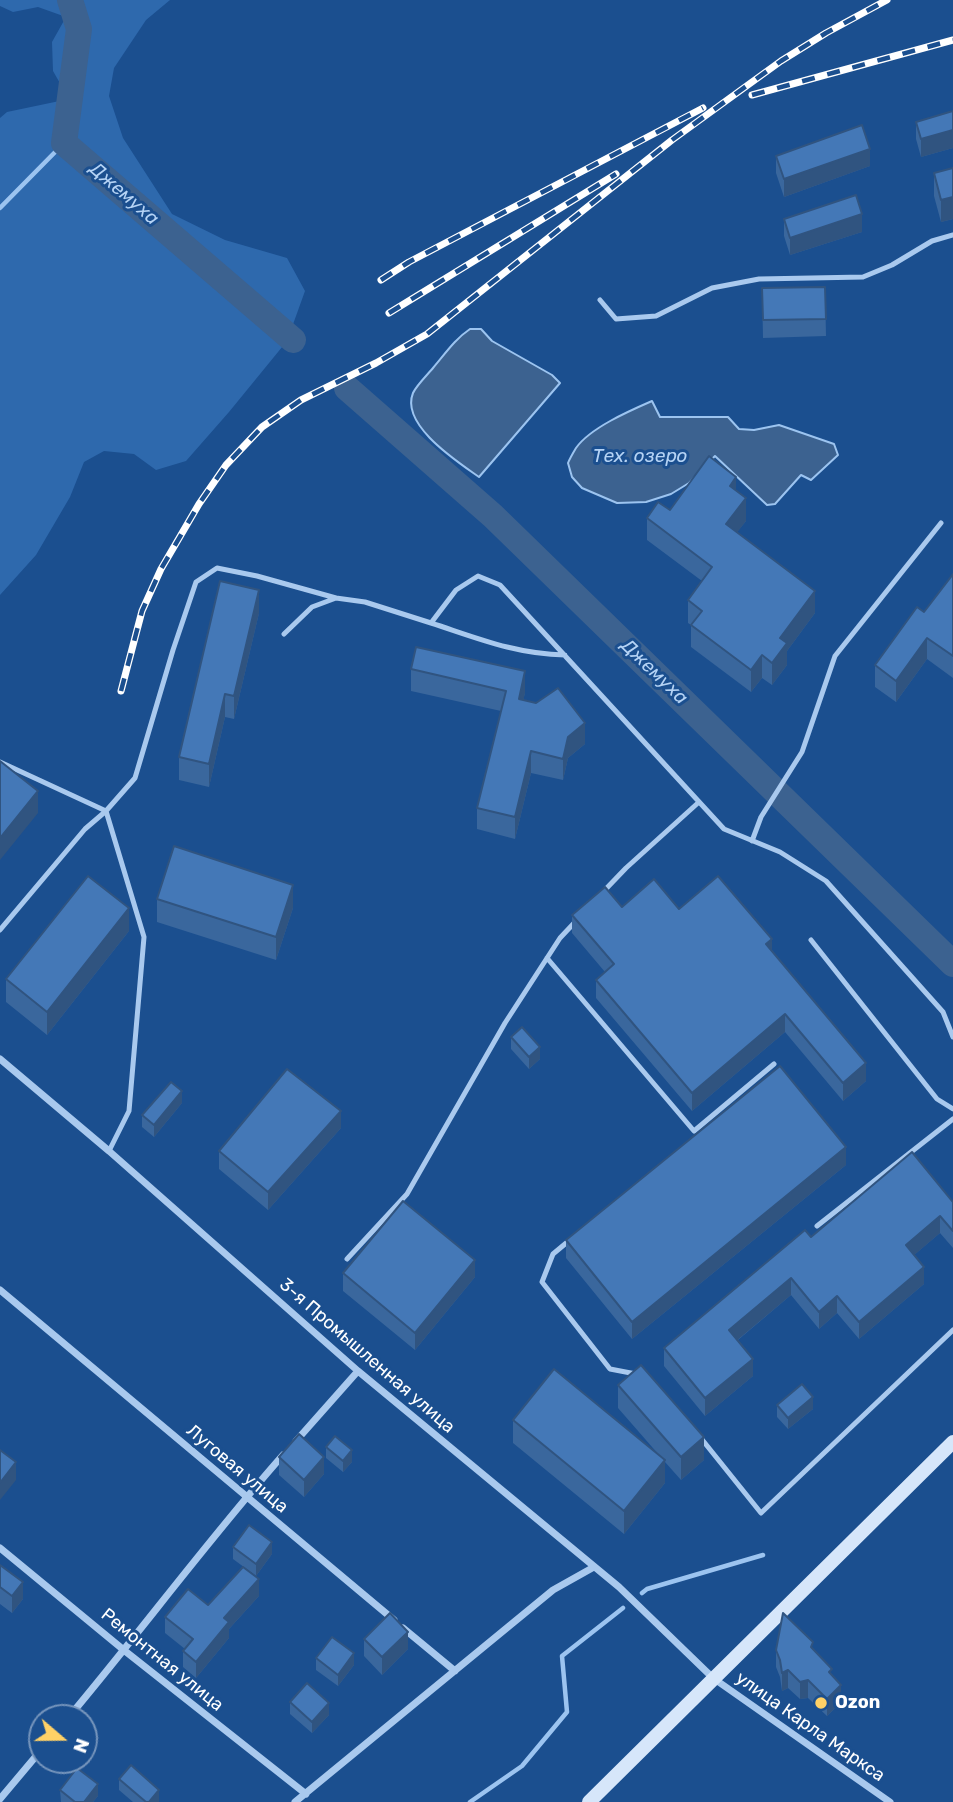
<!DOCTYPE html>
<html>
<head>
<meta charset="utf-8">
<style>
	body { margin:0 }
	#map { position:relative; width:953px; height:1802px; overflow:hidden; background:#1b4f8f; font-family:Rubik,sans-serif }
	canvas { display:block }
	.north { position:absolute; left:28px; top:1704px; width:70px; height:70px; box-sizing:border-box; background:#1b4f8f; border:2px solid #7695bc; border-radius:50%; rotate:110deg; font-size:19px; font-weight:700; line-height:28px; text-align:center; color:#fff }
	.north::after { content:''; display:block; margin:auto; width:24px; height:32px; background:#ffd166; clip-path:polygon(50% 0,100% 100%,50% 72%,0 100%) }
</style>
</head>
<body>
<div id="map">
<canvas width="953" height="1802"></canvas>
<div class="north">N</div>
</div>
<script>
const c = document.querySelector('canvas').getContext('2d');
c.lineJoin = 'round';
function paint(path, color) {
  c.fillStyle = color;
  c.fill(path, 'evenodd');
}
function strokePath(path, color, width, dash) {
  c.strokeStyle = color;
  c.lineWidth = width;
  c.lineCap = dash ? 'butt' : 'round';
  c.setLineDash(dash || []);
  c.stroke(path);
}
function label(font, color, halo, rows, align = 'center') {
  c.font = font + ' Rubik,sans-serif';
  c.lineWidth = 6;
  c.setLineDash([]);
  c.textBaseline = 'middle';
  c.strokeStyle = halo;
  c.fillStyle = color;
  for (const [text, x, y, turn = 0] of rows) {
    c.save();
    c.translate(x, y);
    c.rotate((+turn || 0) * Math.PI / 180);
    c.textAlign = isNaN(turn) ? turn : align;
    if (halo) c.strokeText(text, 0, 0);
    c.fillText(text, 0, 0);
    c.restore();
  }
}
const green = new Path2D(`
	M0 0H170L146 20 114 68 109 96 123 138 172 214 225 240 287 258 305 291 287 341 229 412 186 461 156 470 134 454 104 451 84 462 70 497 36 555 0 595V118L7 112 69 99 53 71 52 42 66 17 38 7 13 12 0 6Z`);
const water = new Path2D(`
	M470 329H481L492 341 552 375 560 383 479 477C458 462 400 425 413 393 416 386 428 374 433 368 445 354 455 339 470 329Z
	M652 401 660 417H728L739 429 754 430 779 425 834 444 838 455 811 480 801 475 775 504 767 505 715 456 689 483 671 494 646 502 617 503 582 488 572 477 568 463C570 458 573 453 576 448 590 428 629 411 652 401Z`);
const stream = new Path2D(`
	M0 208 64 143
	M642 1593 647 1589 763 1555
	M470 1802 522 1766 567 1712 562 1656 623 1608`);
const river = new Path2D(`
	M70 0 79 29 64 143 293 340
	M347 388 493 516 953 964`);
const lane = new Path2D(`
	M600 300 616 319 656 316 712 288 759 279 863 277 892 265 932 241 953 235
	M431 623C477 638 515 654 565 655
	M284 634 312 607 336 598 365 602 431 623 456 590 478 576 500 585 724 829 780 852 826 881 943 1012 953 1037
	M0 762 106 811 144 937 129 1111 109 1151
	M752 841 761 817 802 752 835 656 941 523
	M602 893 626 868 699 802
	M0 930 85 829 106 811 135 778 173 650 196 582 217 568 257 576 336 598
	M811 940 937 1099 953 1109
	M547 958 694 1131 774 1064
	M817 1226 953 1119
	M571 1239 553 1254 542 1282 610 1369 636 1374
	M347 1259 407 1194 505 1023 560 938 576 921
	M700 1437 761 1513 953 1330`);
const street = new Path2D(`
	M0 1059 109 1151 358 1371 619 1587 713 1678 890 1802
	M0 1290 394 1620
	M296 1441 358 1371
	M0 1548 125 1651 306 1794
	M403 1628 455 1671
	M68 1718C141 1631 208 1540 283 1455
	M0 1799 42 1749
	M295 1802 553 1590 594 1567`);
const secondary = new Path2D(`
	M589 1802 953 1442`);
const rail = new Path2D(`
	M752 95 953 40
	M381 280 409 262 703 108
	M389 313 616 174
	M121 691 142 611 161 569 199 504 226 465 262 427 301 400 376 363 427 334 672 140 781 61 826 33 887 0`);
const wall = new Path2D(`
	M953 111V148L921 157 916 139V122Z
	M776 156 870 166 784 197 776 173Z
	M953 168V219L941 222 934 196V173Z
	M784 219 862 232 790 255 784 236Z
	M825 287 826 336 763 338 762 288Z
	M736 491 746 521 737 532 815 613 787 651V665L772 685 762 678 751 692 691 647V625L688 623V600L702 581 647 540V518Z
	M953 574V678L927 659 896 702 875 687V665L924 612Z
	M259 613 234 719 225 717 209 787 179 780V757Z
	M411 669 525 693 523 700 585 744 568 758 563 780 531 773 515 839 477 829V808L501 711 411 691Z
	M157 899 293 908 276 960 157 922Z
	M622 907 679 909 866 1081 843 1101 785 1032 692 1111 596 998V980L605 972 572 933V915Z
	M129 931 47 1035 6 1002V979Z
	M511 1037 540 1059 529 1069 511 1049Z
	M182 1103 154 1137 142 1127V1115Z
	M341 1128 268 1210 219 1169V1151Z
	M846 1165 632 1339 566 1258V1240Z
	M953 1202V1248L940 1233 914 1255 924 1284 859 1339 837 1313 819 1329 791 1295 738 1340 753 1376 705 1416 664 1366V1348L811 1237Z
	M343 1273 475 1277 415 1350 343 1291Z
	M618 1385 704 1460 681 1480 665 1462V1483L624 1534 513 1443V1420L659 1455 618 1408Z
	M777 1405 813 1409 788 1429 777 1417Z
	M326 1447 352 1462 343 1472 326 1458Z
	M279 1457 324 1474 304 1497 279 1475Z
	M233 1547 272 1554 256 1576 233 1559Z
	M0 1565 23 1599 12 1613 0 1604Z
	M259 1596 229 1629V1638L196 1678 183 1667V1651L185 1649 165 1633V1617L208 1605Z
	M364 1639 408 1649 382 1675 364 1656Z
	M813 1649 832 1676 841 1702 827 1716 808 1698 800 1699 788 1688 782 1691 780 1677 776 1667V1650Z
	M316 1658 354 1665 338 1686 316 1670Z
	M290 1702 329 1715 312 1733 290 1714Z
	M119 1779 159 1802H133L119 1790Z
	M60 1790 98 1796 93 1802H61Z`);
const shadedWall = new Path2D(`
	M953 130V148L921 157V139Z
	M870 149V166L784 197V179Z
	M953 197V219L941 222V200Z
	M862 214V232L790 255V238Z
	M736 477V500L730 486Z
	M746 498V521L726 547V524Z
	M259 590V613L234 719V696Z
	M815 591V613L787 651V665L772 685V663L780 638Z
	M927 638V659L896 702V681Z
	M762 655V678L751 692V670Z
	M525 671V693L519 721V699Z
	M225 694V717L209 787V764Z
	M585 723V744L568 758 563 780V759L568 737Z
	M531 751V773L515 839V817Z
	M38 791V813L0 860V838Z
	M293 885V908L276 960V937Z
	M129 908V931L47 1035V1012Z
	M772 939V958L766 944Z
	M785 1014V1032L692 1111V1093Z
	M540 1047V1059L529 1069V1057Z
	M866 1063V1081L843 1101V1083Z
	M182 1091V1103L154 1137V1125Z
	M341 1111V1128L268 1210V1192Z
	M846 1147V1165L632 1339V1322Z
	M940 1216V1233L906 1262V1245Z
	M475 1260V1277L415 1350V1333Z
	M924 1267V1284L859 1339V1322Z
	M791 1278V1295L729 1347V1330Z
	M837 1296V1313L819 1329V1312Z
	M753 1359V1376L705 1416V1398Z
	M813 1397V1409L788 1429V1418Z
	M704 1437V1460L681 1480V1457Z
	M352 1450V1462L343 1472V1461Z
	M324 1457V1474L304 1497V1480Z
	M665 1460V1483L624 1534V1511Z
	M16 1462V1480L0 1500V1483Z
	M272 1542V1554L256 1576V1564Z
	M259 1579V1596L229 1629V1638L196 1678V1662L224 1618Z
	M23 1582V1599L12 1613V1596Z
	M408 1632V1649L382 1675V1657Z
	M354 1653V1665L338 1686V1675Z
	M788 1670V1688L782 1691V1673Z
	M808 1680V1698L800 1699V1682Z
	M841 1685V1702L827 1716V1699Z
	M329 1703V1715L312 1733V1722Z
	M98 1784V1796L93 1802H84Z
	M159 1790V1802H149Z`);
const building = new Path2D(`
	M953 111V130L921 139 916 122Z
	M862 125 870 149 784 179 776 156Z
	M953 168V197L941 200 934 173Z
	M856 195 862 214 790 238 784 219Z
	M825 287 826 319 763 320 762 288Z
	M709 456 736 477 730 486 746 498 726 524 815 591 780 638 787 643 772 663 762 655 751 670 691 625 702 611 688 600 712 567 647 518 658 502 670 510Z
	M953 574V656L927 638 896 681 875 665 917 607 924 612Z
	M220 581 259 590 234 696 225 694 209 764 179 757Z
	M416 647 525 671 519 699 536 703 558 688 585 723 568 737 563 759 531 751 515 817 477 808 506 691 411 669Z
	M0 761 38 791 0 838Z
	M174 846 293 885 276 937 157 899Z
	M88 876 129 908 47 1012 6 979Z
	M718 876 772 939 766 944 866 1063 843 1083 785 1014 692 1093 596 980 614 964 572 915 605 887 622 907 654 879 679 909Z
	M522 1027 540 1047 529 1057 511 1037Z
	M780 1066 846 1147 632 1322 566 1240Z
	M287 1069 341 1111 268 1192 219 1151Z
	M171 1082 182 1091 154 1125 142 1115Z
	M912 1152 953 1202V1231L940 1216 906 1245 924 1267 859 1322 837 1296 819 1312 791 1278 729 1330 753 1359 705 1398 664 1348 805 1230 811 1237Z
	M403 1201 475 1260 415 1333 343 1273Z
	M641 1365 704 1437 681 1457 618 1385Z
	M554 1369 665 1460 624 1511 513 1420Z
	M802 1384 813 1397 788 1418 777 1405Z
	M299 1434 324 1457 304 1480 279 1457Z
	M335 1436 352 1450 343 1461 326 1447Z
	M0 1450 16 1462 0 1483Z
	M249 1525 272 1542 256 1564 233 1547Z
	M0 1565 23 1582 12 1596 0 1587Z
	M243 1567 259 1579 224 1618 229 1622 196 1662 183 1651 193 1639 165 1617 188 1589 208 1605Z
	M390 1613 408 1632 382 1657 364 1639Z
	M783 1613 813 1642 811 1647 832 1669 829 1672 841 1685 827 1699 808 1680 800 1682 788 1670 782 1673 780 1660 776 1650Z
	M332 1637 354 1653 338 1675 316 1658Z
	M307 1683 329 1703 312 1722 290 1702Z
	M131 1765 159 1790 149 1802H146L119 1779Z
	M77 1768 98 1784 84 1802H75L60 1790Z`);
const markers = [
	[821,1703,7,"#ffd166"]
];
const streetNames = [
	["3-я Промышленная улица",367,1356,41],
	["Луговая улица",237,1469,40],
	["Ремонтная улица",162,1660,39],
	["улица Карла Маркса",810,1727,35]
];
const poiNames = [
	["Ozon",835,1703]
];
const waterNames = [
	["Джемуха",124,194,41],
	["Тех. озеро",640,457],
	["Джемуха",654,672,44]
];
paint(green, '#2e69ad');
paint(water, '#3c6290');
strokePath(water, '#9cc4f0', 2);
strokePath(stream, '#9cc4f0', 4.5);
strokePath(river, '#3c6290', 26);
strokePath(lane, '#a9c9ee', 5);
strokePath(street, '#a9c9ee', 7);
strokePath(secondary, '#d6e6fa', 14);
strokePath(rail, '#fff', 7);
strokePath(rail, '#1b4f8f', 4.5, [13]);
paint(wall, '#3a679d');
paint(shadedWall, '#305480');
paint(building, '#4478b7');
strokePath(building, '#305480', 2);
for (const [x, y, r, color] of markers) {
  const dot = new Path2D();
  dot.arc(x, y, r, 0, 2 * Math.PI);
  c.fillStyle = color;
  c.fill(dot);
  strokePath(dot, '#1b4f8f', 2.5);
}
label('18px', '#fff', '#1b4f8f', streetNames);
label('bold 18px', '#fff', '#1b4f8f', poiNames, 'left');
label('italic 19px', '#b5d3f5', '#1b4f8f', waterNames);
</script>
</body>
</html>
